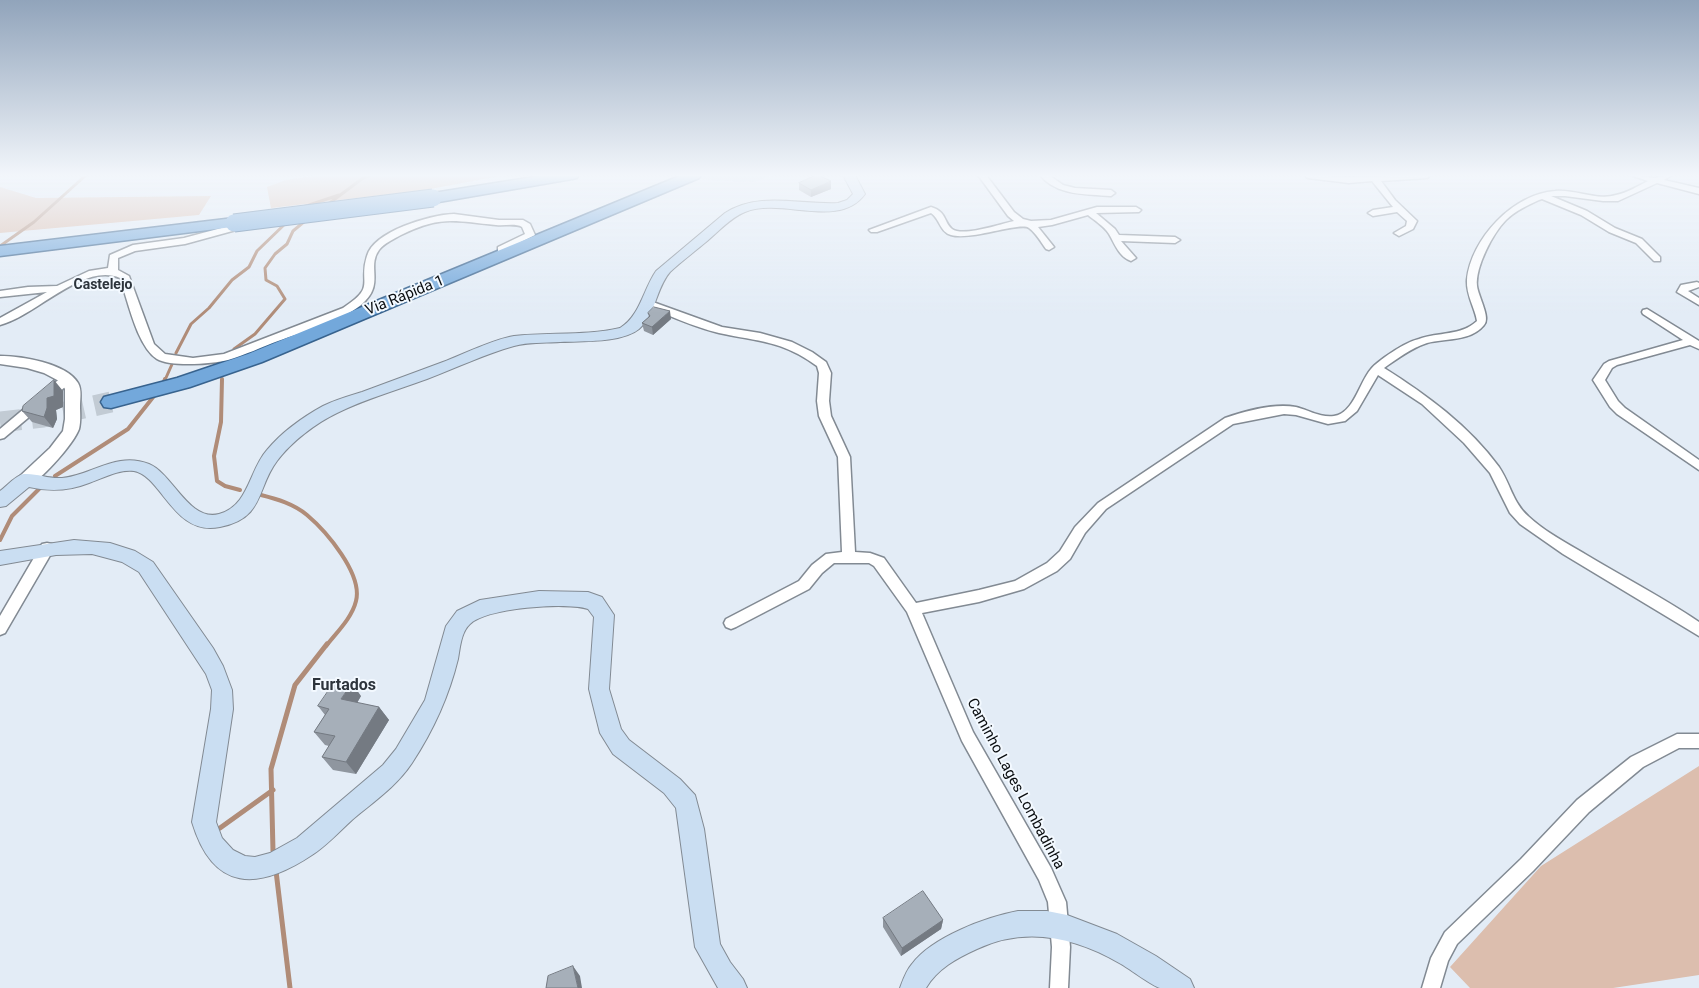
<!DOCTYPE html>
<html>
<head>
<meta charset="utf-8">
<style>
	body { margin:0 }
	canvas { display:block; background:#e3ecf6 }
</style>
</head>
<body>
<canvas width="1699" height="988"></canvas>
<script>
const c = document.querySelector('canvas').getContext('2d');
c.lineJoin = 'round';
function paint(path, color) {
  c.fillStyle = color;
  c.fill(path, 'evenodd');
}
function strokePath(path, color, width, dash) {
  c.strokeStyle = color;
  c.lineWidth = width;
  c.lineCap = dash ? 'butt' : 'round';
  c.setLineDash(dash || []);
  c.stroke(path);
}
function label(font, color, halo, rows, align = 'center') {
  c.font = font + ' Roboto,sans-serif';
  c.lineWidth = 4;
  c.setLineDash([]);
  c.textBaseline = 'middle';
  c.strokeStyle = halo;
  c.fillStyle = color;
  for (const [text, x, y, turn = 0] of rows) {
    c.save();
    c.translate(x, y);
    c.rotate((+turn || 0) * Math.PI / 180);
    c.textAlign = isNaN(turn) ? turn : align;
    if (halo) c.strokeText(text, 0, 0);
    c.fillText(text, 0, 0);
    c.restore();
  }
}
const built = new Path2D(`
	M703 175H773L753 182 692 179Z`);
const green = new Path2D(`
	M319 175H505L425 190 271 208 267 187 286 180Z
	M0 187 36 198 211 196 199 215 0 233Z
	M1699 766V975L1613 988H1470L1450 967 1541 866Z`);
const streamFar2 = new Path2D(`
	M327 205 363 178 370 175
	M303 207 339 195
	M0 246 34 222 85 176
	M234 349 255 334 285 299 277 286 266 280 265 268 275 254 287 244 293 231 305 221
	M176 353 191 324 209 308 232 280 249 267 257 251 287 222
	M165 380 173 362`);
const streamFar1 = new Path2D(`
	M222 379 221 422 214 456 217 481 225 486 240 490
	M163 384 165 379
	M55 476 128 429 154 396
	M261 495C277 499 294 504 307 515 326 531 363 574 356 601 352 618 336 633 326 646
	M0 540 12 516 39 489`);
const stream = new Path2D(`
	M220 828 273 790
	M273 851 271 769 295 685 327 644
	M276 871 290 988`);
const trunkTunnel = new Path2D(`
	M0 422 43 417 111 402`);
const minor = new Path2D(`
	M978 175H986L1014 212 1023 219 1031 221 1051 220 1097 207H1136L1141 210 1139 212 1096 213 1115 229 1119 235 1175 237 1180 240 1175 243 1121 241 1136 258 1131 261C1119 257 1115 244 1109 234 1104 226 1094 220 1088 215L1052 225 1038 227 1054 247 1049 250 1046 249C1041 242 1036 233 1029 228 1021 221 971 241 951 235 940 232 940 219 931 213L877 232H871L869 230 931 207C947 212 943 221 952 229 963 237 1001 224 1014 221L1008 216Z
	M1040 175H1049L1063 185 1075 188 1111 190 1115 193 1111 196C1086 194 1057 196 1040 175Z
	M1304 175 1349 177 1431 175 1427 178 1381 181 1395 200 1417 221 1413 229 1399 236 1394 233 1406 226 1407 221 1397 212 1373 216 1368 213 1373 210 1393 207 1372 181 1349 183 1308 178Z
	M1630 175C1637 175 1651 178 1655 178 1661 177 1666 175 1672 175L1664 180 1699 188V194L1657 183 1618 201H1603L1565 196H1551L1587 211 1615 228 1642 239 1660 257V261H1654L1636 243 1609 232 1581 215 1542 199 1539 200C1528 205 1515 211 1506 220 1493 233 1475 267 1477 286 1478 296 1491 318 1484 325 1470 342 1446 338 1427 343 1411 348 1397 359 1384 368 1427 395 1469 426 1499 467 1510 483 1513 503 1528 516 1544 531 1566 543 1585 554 1623 577 1662 597 1699 622V636L1563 554 1520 524 1510 513 1490 473 1464 443 1422 404 1378 375 1357 411 1345 421 1328 424 1296 415 1284 414 1233 424 1106 509 1085 533 1070 559 1057 571 1024 589 979 602 922 613 973 732 1051 868 1066 902 1070 947 1068 988H1050L1052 947 1048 902 1039 880 962 741 907 612 874 566 869 563H834L822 573 809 589 736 627 731 629 726 627 724 623 726 619 799 581 812 565 826 554 842 552 838 457 819 416 817 401 819 373 817 366C781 340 760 342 719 333 693 327 667 314 642 305V301H650L722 327 760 333 792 342 812 352 826 362 831 373 829 401 831 416 850 457 855 552 870 553 884 558 916 603 979 590 1015 581 1047 563 1060 551 1075 527 1098 503 1225 418C1245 411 1275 403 1296 407 1308 410 1321 418 1334 416 1354 413 1359 383 1371 369 1375 364 1380 361 1385 357 1395 350 1407 342 1419 339 1438 332 1461 336 1477 321 1475 308 1466 295 1467 280 1471 239 1513 194 1555 191 1575 189 1597 201 1616 195 1627 193 1638 186 1648 181Z
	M454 214 499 220H523L530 224 535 235 501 252 498 251V247L525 234 522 227C515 223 505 226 496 225 455 221 441 215 401 235 394 239 384 243 379 250 366 268 386 284 361 305 338 323 305 331 278 341 262 347 245 355 228 360 213 364 170 367 157 359 137 346 128 301 120 278 83 262 36 316 0 325V318L47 292 0 297V291L28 287 57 286 89 271 108 268 110 255 133 245 184 238 244 222 249 225 247 227 185 244 135 251 118 258V270L129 276 154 344 165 354 193 358 224 354 343 308C377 286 358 284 367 256 374 231 430 215 454 214Z
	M1697 282 1699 283V287L1688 291 1699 298V305L1677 292 1681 285Z
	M1647 309 1699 341V349L1690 345 1617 365 1612 368 1605 380 1618 401 1625 408 1699 460V470L1617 414 1610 407 1593 380 1604 364 1609 361 1683 340 1643 314 1642 312 1643 310Z
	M67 375 71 376 73 379 71 382 4 438 0 439V429L63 376Z
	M47 543 52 544 54 548 48 559 5 633 0 635V616L42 544Z
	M1677 734H1699V748H1679L1643 767 1589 812 1533 871 1457 944 1448 961 1440 988H1422L1431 958 1445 932 1521 859 1577 800 1631 757Z`);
const tertiary = new Path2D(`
	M0 356C21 356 66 363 78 383 82 390 80 398 80 406 80 413 81 421 79 429 74 443 44 477 31 484 28 486 24 485 20 484L18 480 20 476 50 448 63 431 65 419V389L61 382 44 373 27 368 0 364Z`);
const secondary = new Path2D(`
	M843 175H855L865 194C839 230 781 197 745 212 730 218 718 232 706 242 694 252 682 261 670 272 656 288 656 314 639 329 622 343 582 341 560 342 545 343 528 342 514 346 485 354 456 368 427 379 397 390 365 399 337 413 316 423 291 442 277 461 256 489 265 518 220 527 174 537 162 476 134 471 119 469 103 478 89 483 69 491 51 492 29 487L6 506 0 507V491C7 486 16 475 24 474 36 473 49 479 62 478 92 475 117 451 149 464 173 474 189 522 219 514 249 506 249 470 267 450 282 432 303 417 323 406 335 400 349 396 362 392 389 382 416 372 443 362 464 354 494 339 514 336 549 332 586 336 620 328 640 316 643 290 656 271L725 213C758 191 801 205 838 203L847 200 853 194Z
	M74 540 110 543 135 551 153 562 213 648 223 666 232 690 233 709 216 822 222 838 233 850 245 856 255 857 270 853 297 838 383 765 396 749 425 700 446 626 457 611 480 600 539 591 588 592 602 597 614 615 609 689 621 729 629 740 680 779 695 795 704 829 720 944 730 962 743 979 747 988H718L695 947 676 808 664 793 613 754 600 733 589 689 594 617 588 609C566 602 487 608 470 624 461 632 460 648 458 659 449 696 433 731 412 763 397 786 372 803 352 820 339 832 326 846 312 855 258 891 213 892 192 822L211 709 212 690 206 674 139 572 122 562 92 554 56 555 0 565V551Z
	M1018 911H1047L1067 915 1117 934 1156 956 1190 979 1194 988C1184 988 1170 988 1160 988 1152 986 1130 969 1121 964 1075 937 1026 926 977 949 957 958 937 969 926 988H900C903 980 906 971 912 964 932 937 986 917 1018 911Z`);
const trunk = new Path2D(`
	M546 175H579L577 178 572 179 433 203 428 201 425 198 428 195 433 193Z
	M682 175H701L699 178 262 362 190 387 111 408 104 407 101 402 104 397 177 378 248 354Z
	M234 218 240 220 242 223 240 226 0 256V246Z`);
const trunkBridge = new Path2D(`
	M234 223 433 198`);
const wall = new Path2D(`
	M799 183 831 189 811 197 799 190Z
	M648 313 671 319 653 335 644 331 642 323 649 317Z
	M63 391V407L56 410 57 419 53 428 32 422 22 411Z
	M361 696 357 703 379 707 389 720 356 774 333 770 322 757 329 746 325 745 314 732 325 715 318 706Z
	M883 918 943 920 941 929 901 956 883 927Z`);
const shadedWall = new Path2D(`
	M831 181V189L811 197V190Z
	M670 311 671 319 653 335 652 327Z
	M54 380 63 391V407L56 410 57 419 53 428 44 417 47 398Z
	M352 683 361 696 351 713 341 699Z
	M379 707 389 720 356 774 346 762Z
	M943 920 941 929 901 956 902 948Z
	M573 966 580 976 582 988H578Z`);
const building = new Path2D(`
	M816 175H818L831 181 811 190 799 183Z
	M654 307 670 311 652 327 642 323 650 316 648 313Z
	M54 380V396L47 398V408L44 417 22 411 23 406Z
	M336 680 352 683 341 699 379 707 346 762 322 757 335 736 314 732 329 709 318 706Z
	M923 891 943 920 902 948 883 918Z
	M573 966 578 988H546L548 976Z`);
const farNeighbourhoodnames = [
	["Castelejo",103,285]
];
const streetNames = [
	["Via Rápida 1",405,296,-22],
	["Caminho Lages Lombadinha",1015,784,62]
];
const neighbourhoodNames = [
	["Furtados",344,686]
];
paint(built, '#d2e1f1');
paint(green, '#dcbeae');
strokePath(streamFar2, '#b08c78', 3);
strokePath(streamFar1, '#b08c78', 4);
strokePath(stream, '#b08c78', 5);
strokePath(trunkTunnel, '#c2cbd4', 21, [21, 11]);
strokePath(minor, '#828a93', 3);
strokePath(tertiary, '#828a93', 3);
strokePath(secondary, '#828a93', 2);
strokePath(trunk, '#38638e', 3);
paint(minor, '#fff');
paint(tertiary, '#fff');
paint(secondary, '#cadef2');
paint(trunk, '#73a8db');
strokePath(trunkBridge, '#38638e', 19, []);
strokePath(trunkBridge, '#73a8db', 17);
paint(wall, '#8f969f');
paint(shadedWall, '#747a82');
paint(building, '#a6afb9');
strokePath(building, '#747a82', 1);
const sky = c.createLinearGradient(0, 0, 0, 313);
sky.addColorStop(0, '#91a4bb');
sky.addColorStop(0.56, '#f2f6fb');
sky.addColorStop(1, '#f2f6fb00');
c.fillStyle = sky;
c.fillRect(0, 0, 1699, 313);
label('bold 14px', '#2d343c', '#f3f9ff', farNeighbourhoodnames);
label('15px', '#0a0d10', '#f3f9ff', streetNames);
label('bold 16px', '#2d343c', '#f3f9ff', neighbourhoodNames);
</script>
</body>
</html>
